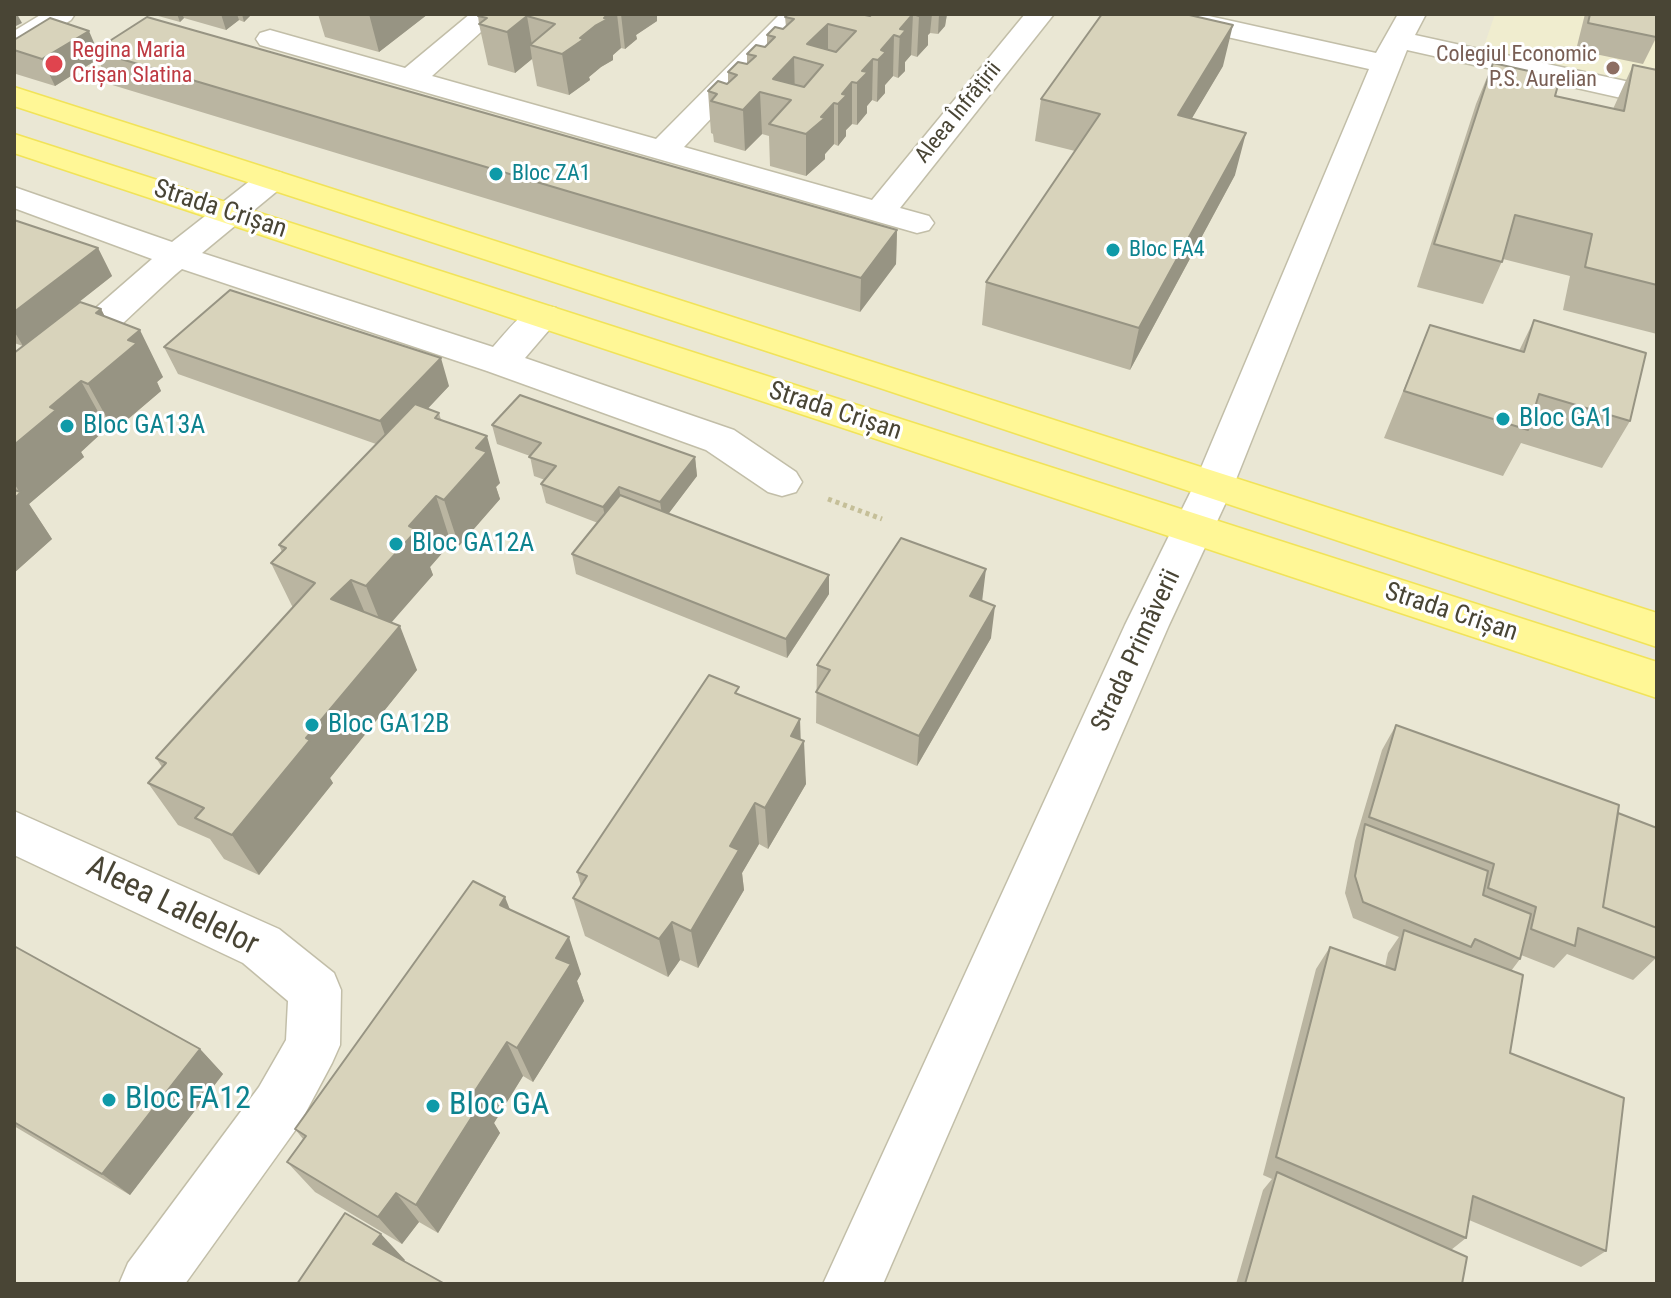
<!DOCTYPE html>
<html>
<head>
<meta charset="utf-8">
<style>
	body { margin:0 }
	#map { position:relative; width:1671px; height:1298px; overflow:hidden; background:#f5f4e7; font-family:"Roboto Condensed",sans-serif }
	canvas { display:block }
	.frame { position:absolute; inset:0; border:16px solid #494535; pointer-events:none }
</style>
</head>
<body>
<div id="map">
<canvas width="1671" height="1298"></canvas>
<div class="frame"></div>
</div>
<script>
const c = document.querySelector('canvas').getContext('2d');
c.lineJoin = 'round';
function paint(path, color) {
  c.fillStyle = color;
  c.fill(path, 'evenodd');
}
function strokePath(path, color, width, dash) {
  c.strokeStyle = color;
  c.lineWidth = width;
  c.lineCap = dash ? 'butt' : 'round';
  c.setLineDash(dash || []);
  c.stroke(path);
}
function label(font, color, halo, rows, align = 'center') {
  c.font = font + ' "Roboto Condensed",sans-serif';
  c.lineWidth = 6;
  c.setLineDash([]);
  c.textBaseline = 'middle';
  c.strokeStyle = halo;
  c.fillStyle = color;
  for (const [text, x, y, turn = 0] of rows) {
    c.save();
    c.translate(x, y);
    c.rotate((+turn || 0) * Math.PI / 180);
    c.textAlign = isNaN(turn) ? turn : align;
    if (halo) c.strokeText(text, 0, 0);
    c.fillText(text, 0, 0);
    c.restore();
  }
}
const residential = new Path2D(`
	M14 14H1657V1284H14Z`);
const education = new Path2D(`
	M1495 14H1657V86L1483 49Z`);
const path = new Path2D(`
	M828 499 882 519`);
const minor = new Path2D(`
	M42 14H75L71 20 24 50 14 53V31Z
	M470 14H501L432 76 656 139 780 14H810L684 147 872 200 1025 14H1054L900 208 929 216 934 223 929 230 917 233 260 45 256 39 260 33 270 30 405 68Z
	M1147 14H1200L1376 53 1398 14H1426L1415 35 1657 88V106L1407 50 1233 487 1169 625 883 1284H823L1125 625 1193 487 1369 69 1161 22 1151 20Z
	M271 170 282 173 287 180 282 187 202 253 493 347C511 328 527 300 556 308L561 316 525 358 734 430 796 472 802 482 796 492 782 496 768 492 706 450 487 371 182 269C147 297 53 399 14 400V373L59 340 152 259 14 208V187L172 242 260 173Z
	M14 811 279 929 334 973 341 990 340 1045 332 1063 299 1125 185 1284H119L128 1263 259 1087 286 1040 288 1001 243 963 14 855Z`);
const major = new Path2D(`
	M14 87 1657 613V647L877 387 14 106Z
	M14 134 1657 662V698L14 153Z`);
const wall = new Path2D(`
	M151 14H252L244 22 239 20 226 30 184 18 180 22Z
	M318 14H428L379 52 325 37Z
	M481 14H659L657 16V21L636 35 637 39 625 49 621 48 613 55V60L601 67 589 77 590 80 569 95 537 86 532 59 515 73 488 65 479 24 478 16Z
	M788 14H947L945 26 938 34 930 33 928 35V45L917 57 911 55 905 62V71L898 78 893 76 885 85V93L877 102 872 100 867 106V113L857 125 852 124 846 130V136L838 146 834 144 825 154V159L806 176 770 166 769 136 762 134 745 151 714 142 713 134 711 133 708 91 727 84 728 83V72L747 64V54L765 47 767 45V35L783 29 786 27 785 17Z
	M1585 14H1657V39L1656 38 1643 64 1576 50Z
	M14 40 97 49 897 230 896 264 860 312 109 84 98 59 55 86 16 74 14 70Z
	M1493 63 1555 96 1613 109 1633 65 1657 70V334L1563 310 1570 276 1503 259 1483 304 1417 287 1476 104Z
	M1223 66 1191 119 1235 175 1130 370 982 325 986 282 1075 151 1035 141 1041 99Z
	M14 220 98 248 112 276 23 346 14 343Z
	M101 309 105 317 163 377 157 382 161 391 114 431 107 428 81 452 84 457 29 504 52 539 14 573V353Z
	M1534 320 1630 421 1602 468 1521 443 1503 476 1384 438 1430 325 1519 351Z
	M164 347 449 386 427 409 439 413 441 420 500 483 496 487 500 499 459 546 451 543 430 567 433 575 391 622 417 670 330 778 333 783 259 875 224 859 210 839 178 825 148 783 162 767 156 758 293 608 271 563 282 552 279 545 376 444 178 374Z
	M492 425 695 457 697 476 668 514 829 575V594L787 658 576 574 572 554 598 523 546 503 541 484 545 480 534 476 530 456 497 444Z
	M982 601 991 638 917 766 816 723 817 665Z
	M740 695 801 740 806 784 768 849 759 844 742 873 744 890 698 968 680 960 668 977 585 936 573 898 581 886 577 872Z
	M1396 725 1618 813 1656 958 1633 980 1567 954 1554 968 1521 955 1520 959 1511 971 1510 1053 1606 1251 1581 1267 1469 1220 1466 1238 1451 1250 1462 1284H1236L1263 1190 1272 1179 1263 1175 1316 969 1330 947 1385 967 1388 953 1399 937 1353 918 1345 893 1355 841 1382 750Z
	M510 910 581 974 577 981 584 1001 533 1082 523 1076 494 1123 500 1133 438 1233 419 1222 402 1244 315 1192 287 1162 303 1139 295 1129Z
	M14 946 200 1049 223 1074 130 1195 14 1126Z`);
const shadedWall = new Path2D(`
	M14 14H17L22 23 14 27Z
	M177 14H182L184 18 180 22Z
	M221 14H237L239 20 226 30Z
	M242 14H252L244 22Z
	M369 14H428L379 52Z
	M608 14H617L621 48 613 55V60L601 67 589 77 590 80 569 95 562 54Z
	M621 14H659L657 16V21L636 35 637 39 625 49Z
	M913 14 911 55 905 62V71L898 78 900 29Z
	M921 14H932L930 33 928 35V45L917 57 919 16Z
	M939 14H947L945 26 938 34Z
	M527 16 532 45H530L532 59 515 73 507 32Z
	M828 24V64L823 65 807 44Z
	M1233 25 1223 66 1169 157 1178 115Z
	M89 31 98 52 94 51 98 59 55 86 42 59Z
	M894 35 893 76 885 85V93L877 102 878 60 881 50Z
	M794 57 795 99 791 100 773 79Z
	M873 59 872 100 867 106V113L857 125V83L862 71Z
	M852 82V124L846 130V136L838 146V104L842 94Z
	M760 92 762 134 745 151 743 110Z
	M834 103V144L825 154V159L806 176V134Z
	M1246 133 1235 175 1130 370 1139 328Z
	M897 230 896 264 860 312 861 278Z
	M98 248 112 276 23 346 14 331V312Z
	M101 309 124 354 128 340 140 330 163 377 157 382 161 391 114 431 88 384 96 313Z
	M441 358 449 386 390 449 380 421Z
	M81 381 107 428 81 452 84 457 29 504 52 539 14 573V496L20 493 14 483V445L50 407Z
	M487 436 500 483 496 487 500 499 459 546 444 500 476 448Z
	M695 457 697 476 663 521 660 502Z
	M619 487 622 506 607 526 603 507Z
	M436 496 451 543 430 567 433 575 384 631 366 586 409 526Z
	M986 569 982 602 970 596Z
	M829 575V594L787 658 786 639Z
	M351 580 370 625 331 599Z
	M995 606 991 638 917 766 919 736Z
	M400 626 417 670 330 778 333 783 259 875 232 835 306 738Z
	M800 719 801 747 804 741 806 784 768 849 765 808 791 736Z
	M755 803 759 844 742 873 744 890 698 968 691 931 730 846Z
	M505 897 520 935 500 905Z
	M672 922 680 960 668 977 659 939Z
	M569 937 581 974 577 981 584 1001 533 1082 517 1048 556 958Z
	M507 1042 523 1076 494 1123 500 1133 438 1233 416 1205 471 1097Z
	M200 1049 223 1074 130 1195 102 1174Z
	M396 1193 419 1222 402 1244 378 1217Z
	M381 1234 405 1260 398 1270 373 1244Z`);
const building = new Path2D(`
	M481 14H608L604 18 608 19 595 26 580 38 584 39 562 54 530 45 555 24 527 16 507 32 479 24 487 18 478 16Z
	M788 14H860L870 16 872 14H921L919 16 913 14 900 29 906 30 900 37 894 35 881 50 886 52 878 60 873 59 862 71 868 72 857 83 852 82 842 94 847 95 838 104 834 103 821 117 825 118 806 134 769 124 791 100 760 92 743 110 711 101 717 94 708 91 718 81 727 84 737 75 728 72 738 62 747 64 756 56 747 54 756 45 765 47 775 37 767 35 775 27 783 29 794 19 785 17ZM828 24 856 31 836 52 807 44ZM794 57 823 65 804 87 773 79Z
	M1102 14H1185L1233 25 1178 115 1246 133 1139 328 986 282 1100 114 1041 99Z
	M1590 14H1657L1656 37 1588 23Z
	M147 17 897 230 861 278 94 51Z
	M50 18 89 31 42 59 14 50V40Z
	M1493 63 1560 78 1555 96 1624 111 1633 65 1657 70V285L1585 267 1592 234 1515 215 1502 262 1434 244Z
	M14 220 98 248 14 312Z
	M230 290 441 358 380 421 164 347Z
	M80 302 101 309 96 313 140 330 128 340 137 343 88 384 81 381 50 407 56 410 14 445V353Z
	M1534 320 1646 353 1630 421 1539 394 1528 430 1404 391 1430 325 1524 352Z
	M520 395 695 457 660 502 619 487 603 507 541 484 556 466 529 457 541 443 492 425Z
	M415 404 439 413 435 418 487 436 476 448 487 452 444 500 436 496 409 526 417 530 366 586 351 580 331 599 400 626 306 738 310 740 232 835 195 818 204 808 148 783 166 763 156 758 315 583 271 563 286 548 279 545Z
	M14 490 21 492 14 499Z
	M620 495 829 575 786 639 572 554Z
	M901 538 986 569 970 596 995 606 919 736 816 692 830 670 817 665Z
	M709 675 739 687 735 693 800 719 791 736 804 741 765 808 755 803 730 846 739 850 691 931 672 922 659 939 573 898 587 876 577 872Z
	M1396 725 1619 805 1603 907 1657 928 1656 958 1578 928 1575 946 1531 929 1536 907 1488 888 1494 864 1369 817Z
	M1618 813 1657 828V928L1603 907Z
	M1365 824 1488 871 1483 895 1531 914 1520 959 1475 939 1471 947 1363 902 1355 876Z
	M473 881 505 897 500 905 569 937 556 958 571 964 517 1048 507 1042 471 1097 482 1101 416 1205 396 1193 378 1217 287 1162 306 1136 295 1129Z
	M1404 930 1523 975 1510 1053 1624 1098 1606 1251 1473 1196 1466 1238 1276 1157 1330 947 1395 970Z
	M14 946 200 1049 102 1174 14 1122Z
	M1277 1172 1467 1257 1462 1284H1245Z
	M345 1213 381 1234 373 1244 445 1284H297Z`);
const markers = [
	[54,64,10,"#e0444e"],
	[1613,68,8,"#8d6e63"],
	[496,174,8,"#0f9aa8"],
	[1113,250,8,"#0f9aa8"],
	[1503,419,8,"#0f9aa8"],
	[67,426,8,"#0f9aa8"],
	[396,544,8,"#0f9aa8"],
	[312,725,8,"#0f9aa8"],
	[109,1100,8,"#0f9aa8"],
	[433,1106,8,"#0f9aa8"]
];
const farHealthnames = [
	["Regina Maria",72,51],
	["Crișan Slatina",72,76]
];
const farEducationnames = [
	["Colegiul Economic",1597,55],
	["P.S. Aurelian",1597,80]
];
const farStreetnames = [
	["Aleea Înfrățirii",959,113,-51]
];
const farCulturenames = [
	["Bloc ZA1",512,174],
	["Bloc FA4",1129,250]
];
const streetNames = [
	["Strada Crișan",220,210,18],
	["Strada Crișan",835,412,18],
	["Strada Crișan",1451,613,18],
	["Strada Primăverii",1137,651,-65]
];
const cultureNames = [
	["Bloc GA1",1519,419],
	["Bloc GA13A",83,426],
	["Bloc GA12A",412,544],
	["Bloc GA12B",328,725]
];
const nearStreetnames = [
	["Aleea Lalelelor",172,907,26]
];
const nearCulturenames = [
	["Bloc FA12",125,1100],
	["Bloc GA",449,1106]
];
paint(residential, '#eae7d4');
paint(education, '#f0edcf');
strokePath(minor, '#c2bea8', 3);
strokePath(major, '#f1e359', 3);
strokePath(path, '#c5bf98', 5, [4, 4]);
paint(minor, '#fff');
paint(major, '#fff796');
paint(wall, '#bab5a1');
paint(shadedWall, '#979483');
paint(building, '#d8d3bb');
strokePath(building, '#979483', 2);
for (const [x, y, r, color] of markers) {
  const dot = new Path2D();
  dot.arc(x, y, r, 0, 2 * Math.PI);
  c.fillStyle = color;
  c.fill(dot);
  strokePath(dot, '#fff', 3);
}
label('22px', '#be3a42', '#fff', farHealthnames, 'left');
label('22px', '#785e54', '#fff', farEducationnames, 'right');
label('22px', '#494535', '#fff', farStreetnames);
label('22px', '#0d838f', '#fff', farCulturenames, 'left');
label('26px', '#494535', '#fff', streetNames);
label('26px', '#0d838f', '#fff', cultureNames, 'left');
label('32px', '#494535', '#fff', nearStreetnames);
label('32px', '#0d838f', '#fff', nearCulturenames, 'left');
</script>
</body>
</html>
